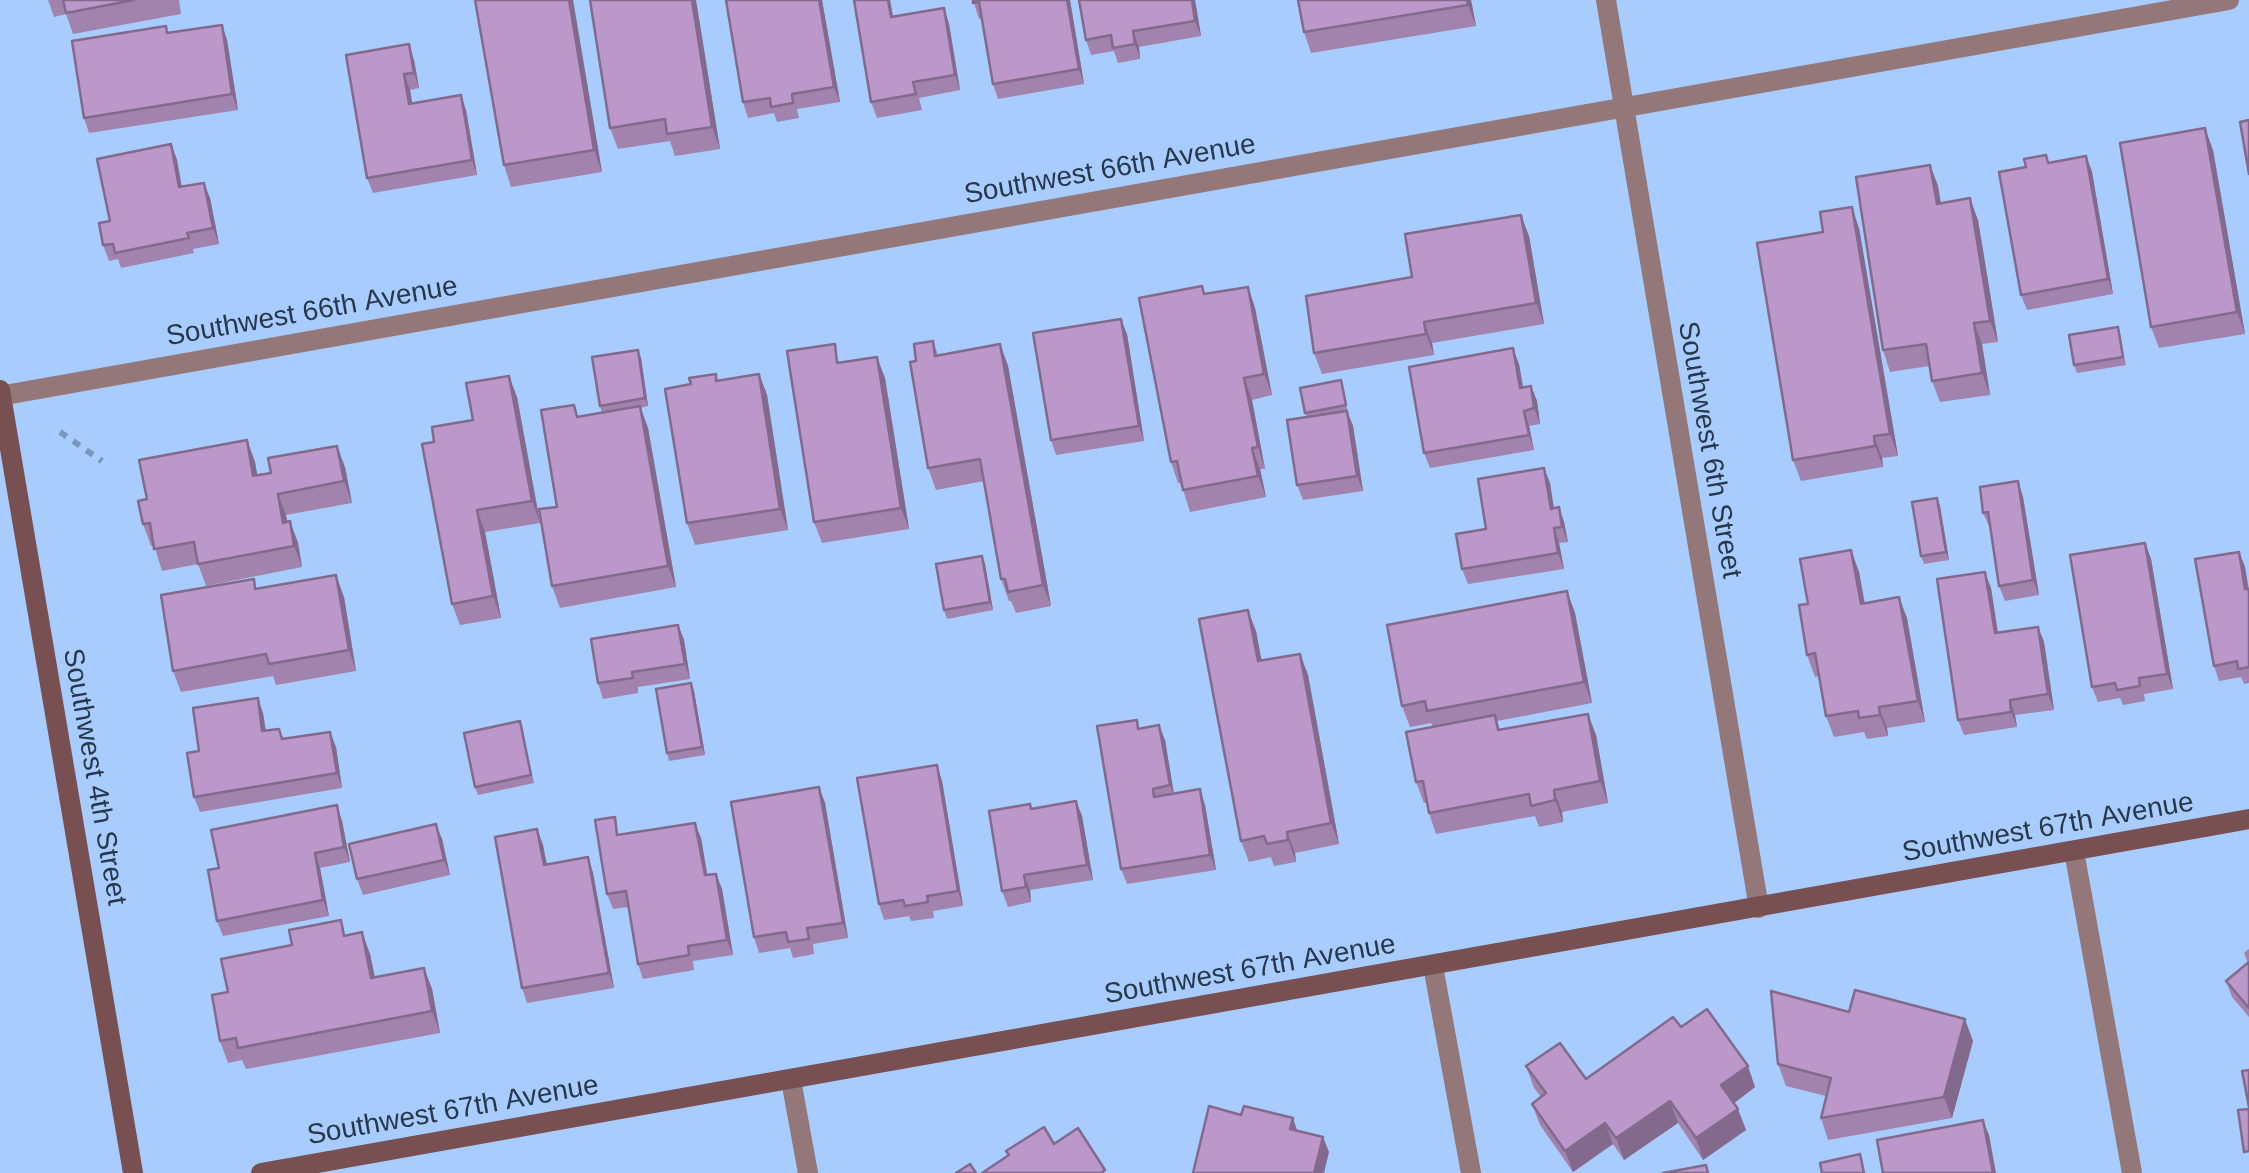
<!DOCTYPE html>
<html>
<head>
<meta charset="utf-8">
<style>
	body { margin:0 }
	canvas { display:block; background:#a7ccfd }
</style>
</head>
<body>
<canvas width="2249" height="1173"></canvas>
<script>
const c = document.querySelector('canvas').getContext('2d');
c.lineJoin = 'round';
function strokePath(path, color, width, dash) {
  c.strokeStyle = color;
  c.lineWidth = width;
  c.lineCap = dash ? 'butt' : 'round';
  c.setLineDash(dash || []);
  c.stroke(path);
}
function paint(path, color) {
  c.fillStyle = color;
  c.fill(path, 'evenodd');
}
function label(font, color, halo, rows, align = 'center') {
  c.font = font + ' Arial,sans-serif';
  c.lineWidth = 8;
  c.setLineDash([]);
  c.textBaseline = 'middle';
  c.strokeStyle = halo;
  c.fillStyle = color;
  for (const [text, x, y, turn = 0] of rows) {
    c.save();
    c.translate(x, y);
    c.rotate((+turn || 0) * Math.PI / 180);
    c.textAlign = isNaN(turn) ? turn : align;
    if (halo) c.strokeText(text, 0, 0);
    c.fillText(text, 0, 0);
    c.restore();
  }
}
const path = new Path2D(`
	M60 432 102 461`);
const street = new Path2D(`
	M1606 0 1759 908
	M0 396 2229 0
	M2074 851 2132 1173
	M1433 966 1471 1173
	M791 1080 808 1173`);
const secondary = new Path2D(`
	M0 390 133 1173
	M261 1173 2249 819`);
const wall = new Path2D(`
	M48 0H179L181 14 73 34 66 14 54 17Z
	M475 0H573L602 172 511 187 504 165Z
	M590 0H696L720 149 675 156 670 141 618 149 610 128Z
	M726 0H822L840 102 797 109 799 118 777 122 774 113 748 118 743 102Z
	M854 0H890L893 17 944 8 949 24 960 90 919 98 922 110 877 118 871 102Z
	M973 0H1070L1084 84 998 99 993 84 981 18 979 19Z
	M1195 0 1201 36 1139 47 1140 59 1118 63 1114 51 1091 55 1086 40Z
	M1298 0H1471L1476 26 1311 53 1304 32Z
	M222 25 227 40 238 110 89 133 84 118 169 33Z
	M346 55 414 60 419 88 410 90 412 103 466 110 477 175 373 193 367 178Z
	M171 144 177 160 182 187 210 198 219 244 193 249 194 253 121 268 118 259 109 261 103 245 110 221Z
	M2213 150 2245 334 2159 348 2151 327Z
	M2086 156 2092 172 2113 294 2027 310 2021 295 2049 163Z
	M1930 165 1938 186 1941 203 1978 220 1998 342 1982 344 1990 395 1940 402 1932 381 1929 366 1890 372 1883 350Z
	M1859 228 1898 456 1882 458 1883 467 1801 481 1793 460Z
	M1529 236 1544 324 1432 343 1434 355 1322 374 1314 353 1412 277Z
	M1248 287 1255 308 1272 395 1252 400 1265 469H1260L1266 497 1190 512 1181 483H1178L1171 462 1204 294Z
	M2118 327 2126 365 2077 373 2074 365Z
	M1127 334 1144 441 1056 455 1051 440Z
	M933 341 938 355 1000 344 1008 366 1051 606 1016 613 1011 601H1009L1001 579 984 481 936 490 928 468 916 361Z
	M641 358 648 406 640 408 648 428 676 587 560 608 552 586 557 507 578 416 602 412 600 406Z
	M841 362 885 378 909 529 822 543 814 522Z
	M1519 364 1523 388 1531 386 1537 401 1540 424 1529 426 1534 450 1430 468 1424 453Z
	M716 374 718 381 759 374 767 395 788 530 695 545 687 523 691 384Z
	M1341 380 1348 413 1353 426 1363 491 1303 500 1297 485 1307 417 1305 413Z
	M517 397 540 523 485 532 501 618 460 625 452 604 434 442Z
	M247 440 255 462 257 475 345 467 352 503 286 515 287 522 290 521 298 543 302 567 206 586 198 564 162 571 154 545 151 546 143 524 147 499Z
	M1544 468 1550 483 1554 508 1559 507 1564 522 1568 542 1559 543 1564 569 1468 584 1462 569 1486 529Z
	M2018 481 2023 497 2039 595 2005 601 1999 586 1990 528 1983 513Z
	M1940 506 1949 560 1924 564 1921 556Z
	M2145 543 2151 559 2173 689 2144 694 2145 701 2123 705 2120 698 2098 702 2092 687Z
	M1851 550 1859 572 1865 603 1907 618 1925 722 1887 728 1888 736 1867 739 1864 732 1834 737 1826 716 1819 676 1815 677 1807 655 1808 604Z
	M2239 552 2245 567 2249 589V683L2244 684 2241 677 2219 681 2214 666Z
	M985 564 993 610 947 619 944 610Z
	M1991 588 1998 632 2038 627 2044 642 2054 710 2015 715 2017 727 1964 735 1958 720Z
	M257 589 344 597 356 671 276 685 273 676 181 692 173 671Z
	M1567 591 1575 613 1592 703 1497 721 1500 730 1596 735 1608 803 1562 812 1563 822 1539 827 1535 816 1436 834 1429 813 1427 803H1424L1416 782 1433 727 1431 723 1410 727 1402 706Z
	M678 625 684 640 690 679 638 687V693L603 699 598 683Z
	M1256 631 1261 661 1300 654 1308 675 1339 844 1295 853 1296 862 1274 866 1271 857 1249 862 1241 841Z
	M691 683 694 691 705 755 669 761 667 753Z
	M263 713 266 731 283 739 336 747 342 788 200 812 194 797 199 751Z
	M520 721 534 783 478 795 475 787Z
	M1140 728 1165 740 1174 794 1205 805 1216 870 1127 884 1121 869Z
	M942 781 963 906 933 911 934 918 911 921 909 916 884 920 879 904Z
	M819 787 825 803 848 938 813 944 814 954 793 958 790 948 759 953 754 937Z
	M1076 801 1082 816 1093 880 1030 890 1031 902 1008 907 1002 891 1032 809Z
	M342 821 350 862 320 868 329 916 223 936 217 921 219 868Z
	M537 829 543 845 546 865 588 857 593 873 614 988 527 1003 522 988Z
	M620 835 701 838 707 875 716 874 722 889 733 955 693 961 694 970 643 979 638 964 628 907 613 909 607 894Z
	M442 839 450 875 363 895 357 879Z
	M346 935 370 954 375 977 424 968 432 989 440 1033 246 1069 242 1060 228 1063 220 1041 228 992Z
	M2249 949V1017L2232 997 2226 981 2248 963 2244 953Z
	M1849 1012 1973 1041 1952 1118 1828 1140 1821 1118 1826 1096 1786 1086 1778 1064Z
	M1681 1027 1755 1087 1734 1103 1746 1130 1703 1160 1678 1123 1624 1160 1613 1144 1573 1172 1540 1125 1532 1104 1541 1097 1534 1088 1526 1066 1586 1079Z`);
const shadedWall = new Path2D(`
	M569 0H573L602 172 594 150Z
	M692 0H696L720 149 712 127Z
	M819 0H822L840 102 834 87Z
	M888 0H890L896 33 891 17Z
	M1067 0H1070L1084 84 1079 69Z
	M1192 0H1195L1201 36 1195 21Z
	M1467 0H1471L1476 26 1468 5Z
	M944 8 949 24 960 90 955 75Z
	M222 25 227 40 238 110 232 94Z
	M1133 31 1139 47 1140 59 1135 44Z
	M409 44 414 60 419 88 414 73Z
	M404 74 410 90 415 119 409 104Z
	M461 95 466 110 477 175 472 160Z
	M2205 128 2213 150 2245 334 2237 312Z
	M171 144 177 160 184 203 179 187Z
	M2086 156 2092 172 2113 294 2108 279Z
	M1930 165 1938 186 1944 225 1937 204Z
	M204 183 210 198 219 244 213 228Z
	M1970 198 1978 220 1998 342 1990 321Z
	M1852 207 1859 228 1898 456 1890 434Z
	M1521 215 1529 236 1544 324 1536 303Z
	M1248 287 1255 308 1272 395 1264 374Z
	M1121 319 1127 334 1144 441 1139 426Z
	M1424 322 1432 343 1434 355 1426 334Z
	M1974 323 1982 344 1990 395 1982 373Z
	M1000 344 1008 366 1051 606 1043 585Z
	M1513 348 1519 364 1526 404 1520 388Z
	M638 350 641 358 648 406 645 398Z
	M877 357 885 378 909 529 901 508Z
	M759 374 767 395 788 530 780 509Z
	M509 376 517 397 540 523 532 501Z
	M1244 378 1252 400 1265 469 1258 447Z
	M1531 386 1537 401 1540 424 1534 408Z
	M640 406 648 428 676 587 668 566Z
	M1347 411 1353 426 1363 491 1357 476Z
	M1524 411 1529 426 1534 450 1529 435Z
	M1874 436 1882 458 1883 467 1875 446Z
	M247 440 255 462 261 497 253 476Z
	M337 446 345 467 352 503 344 481Z
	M1252 448 1260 469 1266 497 1258 476Z
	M1544 468 1550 483 1556 524 1551 509Z
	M2018 481 2023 497 2039 595 2033 580Z
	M278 494 286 515 291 545 283 523Z
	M1937 498 1940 506 1949 560 1946 552Z
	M1559 507 1564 522 1568 542 1562 527Z
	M477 510 485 532 501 618 493 596Z
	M290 521 298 543 302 567 294 546Z
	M1554 528 1559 543 1564 569 1558 553Z
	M2145 543 2151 559 2173 689 2167 674Z
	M1851 550 1859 572 1868 625 1861 604Z
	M2239 552 2245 567 2249 595 2245 589Z
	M982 556 985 564 993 610 990 602Z
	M1985 572 1991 588 2000 648 1995 633Z
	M336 575 344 597 356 671 349 650Z
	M1567 591 1575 613 1592 703 1584 682Z
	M1899 597 1907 618 1925 722 1918 701Z
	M1248 610 1256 631 1266 683 1258 661Z
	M678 625 684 640 690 679 685 664Z
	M2038 627 2044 642 2054 710 2048 694Z
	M1300 654 1308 675 1339 844 1331 823Z
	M691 683 694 691 705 755 702 747Z
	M258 698 263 713 268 747 262 731Z
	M2010 700 2015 715 2017 727 2011 712Z
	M1879 707 1887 728 1888 736 1880 715Z
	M1588 714 1596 735 1608 803 1600 781Z
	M1159 725 1165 740 1175 801 1170 785Z
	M330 732 336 747 342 788 337 773Z
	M937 765 942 781 963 906 958 891Z
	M819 787 825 803 848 938 843 923Z
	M1200 789 1205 805 1216 870 1210 855Z
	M1554 790 1562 812 1563 822 1555 800Z
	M1076 801 1082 816 1093 880 1087 865Z
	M337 805 342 821 350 862 344 847Z
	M695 823 701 838 710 890 705 875Z
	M436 824 442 839 450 875 444 860Z
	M537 829 543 845 550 880 544 865Z
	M1287 832 1295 853 1296 862 1288 840Z
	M315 853 320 868 329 916 323 900Z
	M588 857 593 873 614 988 609 973Z
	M716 874 722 889 733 955 727 940Z
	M1024 875 1030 890 1031 902 1026 887Z
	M362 932 370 954 379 999 371 978Z
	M424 968 432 989 440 1033 432 1011Z
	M1965 1019 1973 1041 1952 1118 1944 1097Z
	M1748 1066 1755 1087 1729 1107 1721 1085Z
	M1670 1101 1678 1123 1624 1160 1616 1138Z
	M1738 1109 1746 1130 1703 1160 1696 1138Z
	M1293 1118 1298 1133 1290 1129Z
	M1983 1120 1989 1135 1996 1173H1993Z
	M1605 1123 1613 1144 1573 1172 1565 1151Z
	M1323 1137 1329 1152 1324 1173H1314Z`);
const building = new Path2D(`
	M63 0H134L66 13Z
	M475 0H569L594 150 504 165Z
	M590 0H692L712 127 667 134 665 119 610 128Z
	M726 0H819L834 87 792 94 793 103 771 107 770 98 743 102Z
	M854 0H888L891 17 944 8 955 75 913 82 916 94 871 102Z
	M973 0H1067L1079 69 993 84 979 2 973 3Z
	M1079 0H1192L1195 21 1133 31 1135 44 1113 48 1111 35 1086 40Z
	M1298 0H1467L1468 5 1304 32Z
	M222 25 232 94 84 118 72 41 166 26 167 33Z
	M409 44 414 73 404 74 409 104 461 95 472 160 367 178 346 55Z
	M2249 120V174L2240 122Z
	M2205 128 2237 312 2151 327 2120 143Z
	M171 144 179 187 204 183 213 228 187 233 189 238 115 253 113 244 103 245 99 223 110 221 97 159Z
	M2046 155 2048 163 2086 156 2108 279 2021 295 1999 172 2026 167 2024 159Z
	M1930 165 1937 204 1970 198 1990 321 1974 323 1982 373 1932 381 1926 344 1883 350 1856 177Z
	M1852 207 1890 434 1874 436 1875 446 1793 460 1757 243 1823 232 1820 212Z
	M1521 215 1536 303 1424 322 1426 334 1314 353 1306 296 1412 277 1405 234Z
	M1202 286 1204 294 1248 287 1264 374 1244 378 1258 447 1252 448 1258 476 1183 490 1177 461 1171 462 1139 298Z
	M1121 319 1139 426 1051 440 1033 333Z
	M2118 327 2123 357 2074 365 2069 335Z
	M933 341 935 356 1000 344 1043 585 1008 592 1005 579H1001L980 459 928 468 910 362 916 361 914 344Z
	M835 344 837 363 877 357 901 508 814 522 787 351Z
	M1513 348 1520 388 1531 386 1534 408 1524 411 1529 435 1424 453 1409 367Z
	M638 350 645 398 600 406 592 357Z
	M716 374V381L759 374 780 509 687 523 665 389 691 384 689 378Z
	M509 376 532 501 477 510 493 596 452 604 422 444 434 442 432 427 473 420 466 383Z
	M1341 380 1346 405 1305 413 1300 388Z
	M574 405 577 417 640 406 668 566 552 586 539 509 557 507 541 410Z
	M1347 411 1357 476 1297 485 1287 420Z
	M247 440 253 476 271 473 268 458 337 446 344 481 278 494 283 523 290 521 294 546 198 564 194 542 154 549 150 523 143 524 138 501 147 499 139 460Z
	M1544 468 1551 509 1559 507 1562 527 1554 528 1558 553 1462 569 1456 534 1486 529 1478 479Z
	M2018 481 2033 580 1999 586 1988 512 1983 513 1980 487Z
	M1937 498 1946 552 1921 556 1912 502Z
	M2145 543 2167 674 2139 678 2140 686 2117 690 2115 683 2092 687 2070 555Z
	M1851 550 1861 604 1899 597 1918 701 1879 707 1880 715 1859 718 1858 711 1826 716 1815 653 1807 655 1799 605 1808 604 1800 559Z
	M2239 552 2245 589H2249V667L2238 669 2237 661 2214 666 2195 559Z
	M982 556 990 602 944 610 936 564Z
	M1985 572 1995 633 2038 627 2048 694 2010 700 2011 712 1958 720 1937 579Z
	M336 575 349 650 269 664 266 654 173 671 161 595 254 579 255 589Z
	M1567 591 1584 682 1427 711 1425 701 1402 706 1387 625Z
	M1248 610 1258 661 1300 654 1331 823 1287 832 1288 840 1267 844 1264 836 1241 841 1199 619Z
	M678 625 685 664 632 672 633 678 598 683 591 639Z
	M691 683 702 747 667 753 656 689Z
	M258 698 262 731 279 729 282 739 330 732 337 773 194 797 187 753 199 751 193 708Z
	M1588 714 1600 781 1554 790 1555 800 1531 806 1529 794 1429 813 1423 781 1416 782 1406 732 1495 715 1498 730Z
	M1137 720 1138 729 1159 725 1170 785 1153 789 1154 797 1200 789 1210 855 1121 869 1097 726Z
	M520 721 531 775 475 787 464 733Z
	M937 765 958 891 927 896 928 902 905 906 903 900 879 904 857 778Z
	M819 787 843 923 807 928 809 939 788 942 786 932 754 937 731 802Z
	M1076 801 1087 865 1024 875 1026 887 1002 891 989 811 1030 804 1031 809Z
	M337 805 344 847 315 853 323 900 217 921 208 870 219 868 211 830Z
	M615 817 617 835 695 823 705 875 716 874 727 940 688 946 689 955 638 964 626 891 607 894 595 820Z
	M436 824 444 860 357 879 349 844Z
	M537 829 544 865 588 857 609 973 522 988 495 837Z
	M341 920 344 936 362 932 371 978 424 968 432 1011 238 1048 236 1038 220 1041 212 995 228 992 221 959 292 945 289 930Z
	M2249 962V1008L2226 981Z
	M1855 990 1965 1019 1944 1097 1821 1118 1831 1078 1778 1064 1771 991 1849 1012Z
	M1707 1009 1748 1066 1721 1085 1738 1109 1696 1138 1670 1101 1616 1138 1605 1123 1565 1151 1532 1104 1546 1093 1526 1066 1560 1043 1586 1079 1673 1017 1681 1027Z
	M2249 1070V1107L2242 1071Z
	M1209 1106 1241 1115 1244 1106 1293 1118 1290 1129 1323 1137 1314 1173H1193Z
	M2249 1109V1151L2244 1152 2238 1110Z
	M1983 1120 1993 1173H1883L1877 1140Z
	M1044 1127 1054 1144 1078 1128 1105 1170 1101 1173H982L1009 1155 1006 1151Z
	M1860 1154 1864 1173H1822L1820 1163Z
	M970 1164 976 1173H956Z
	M1706 1165 1708 1173H1663Z`);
const streetNames = [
	["Southwest 66th Avenue",1110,170,-10],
	["Southwest 66th Avenue",312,312,-10],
	["Southwest 6th Street",1709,450,80],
	["Southwest 4th Street",94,777,80],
	["Southwest 67th Avenue",2048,828,-10],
	["Southwest 67th Avenue",1250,970,-10],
	["Southwest 67th Avenue",453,1111,-10]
];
strokePath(path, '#7997bd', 6, [8, 8]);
strokePath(street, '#947778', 20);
strokePath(secondary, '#785052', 20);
paint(wall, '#a183ad');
paint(shadedWall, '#836a8d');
paint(building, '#bb98c9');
strokePath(building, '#836a8d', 2.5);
label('28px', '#28374a', '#a7ccfd', streetNames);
</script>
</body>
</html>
